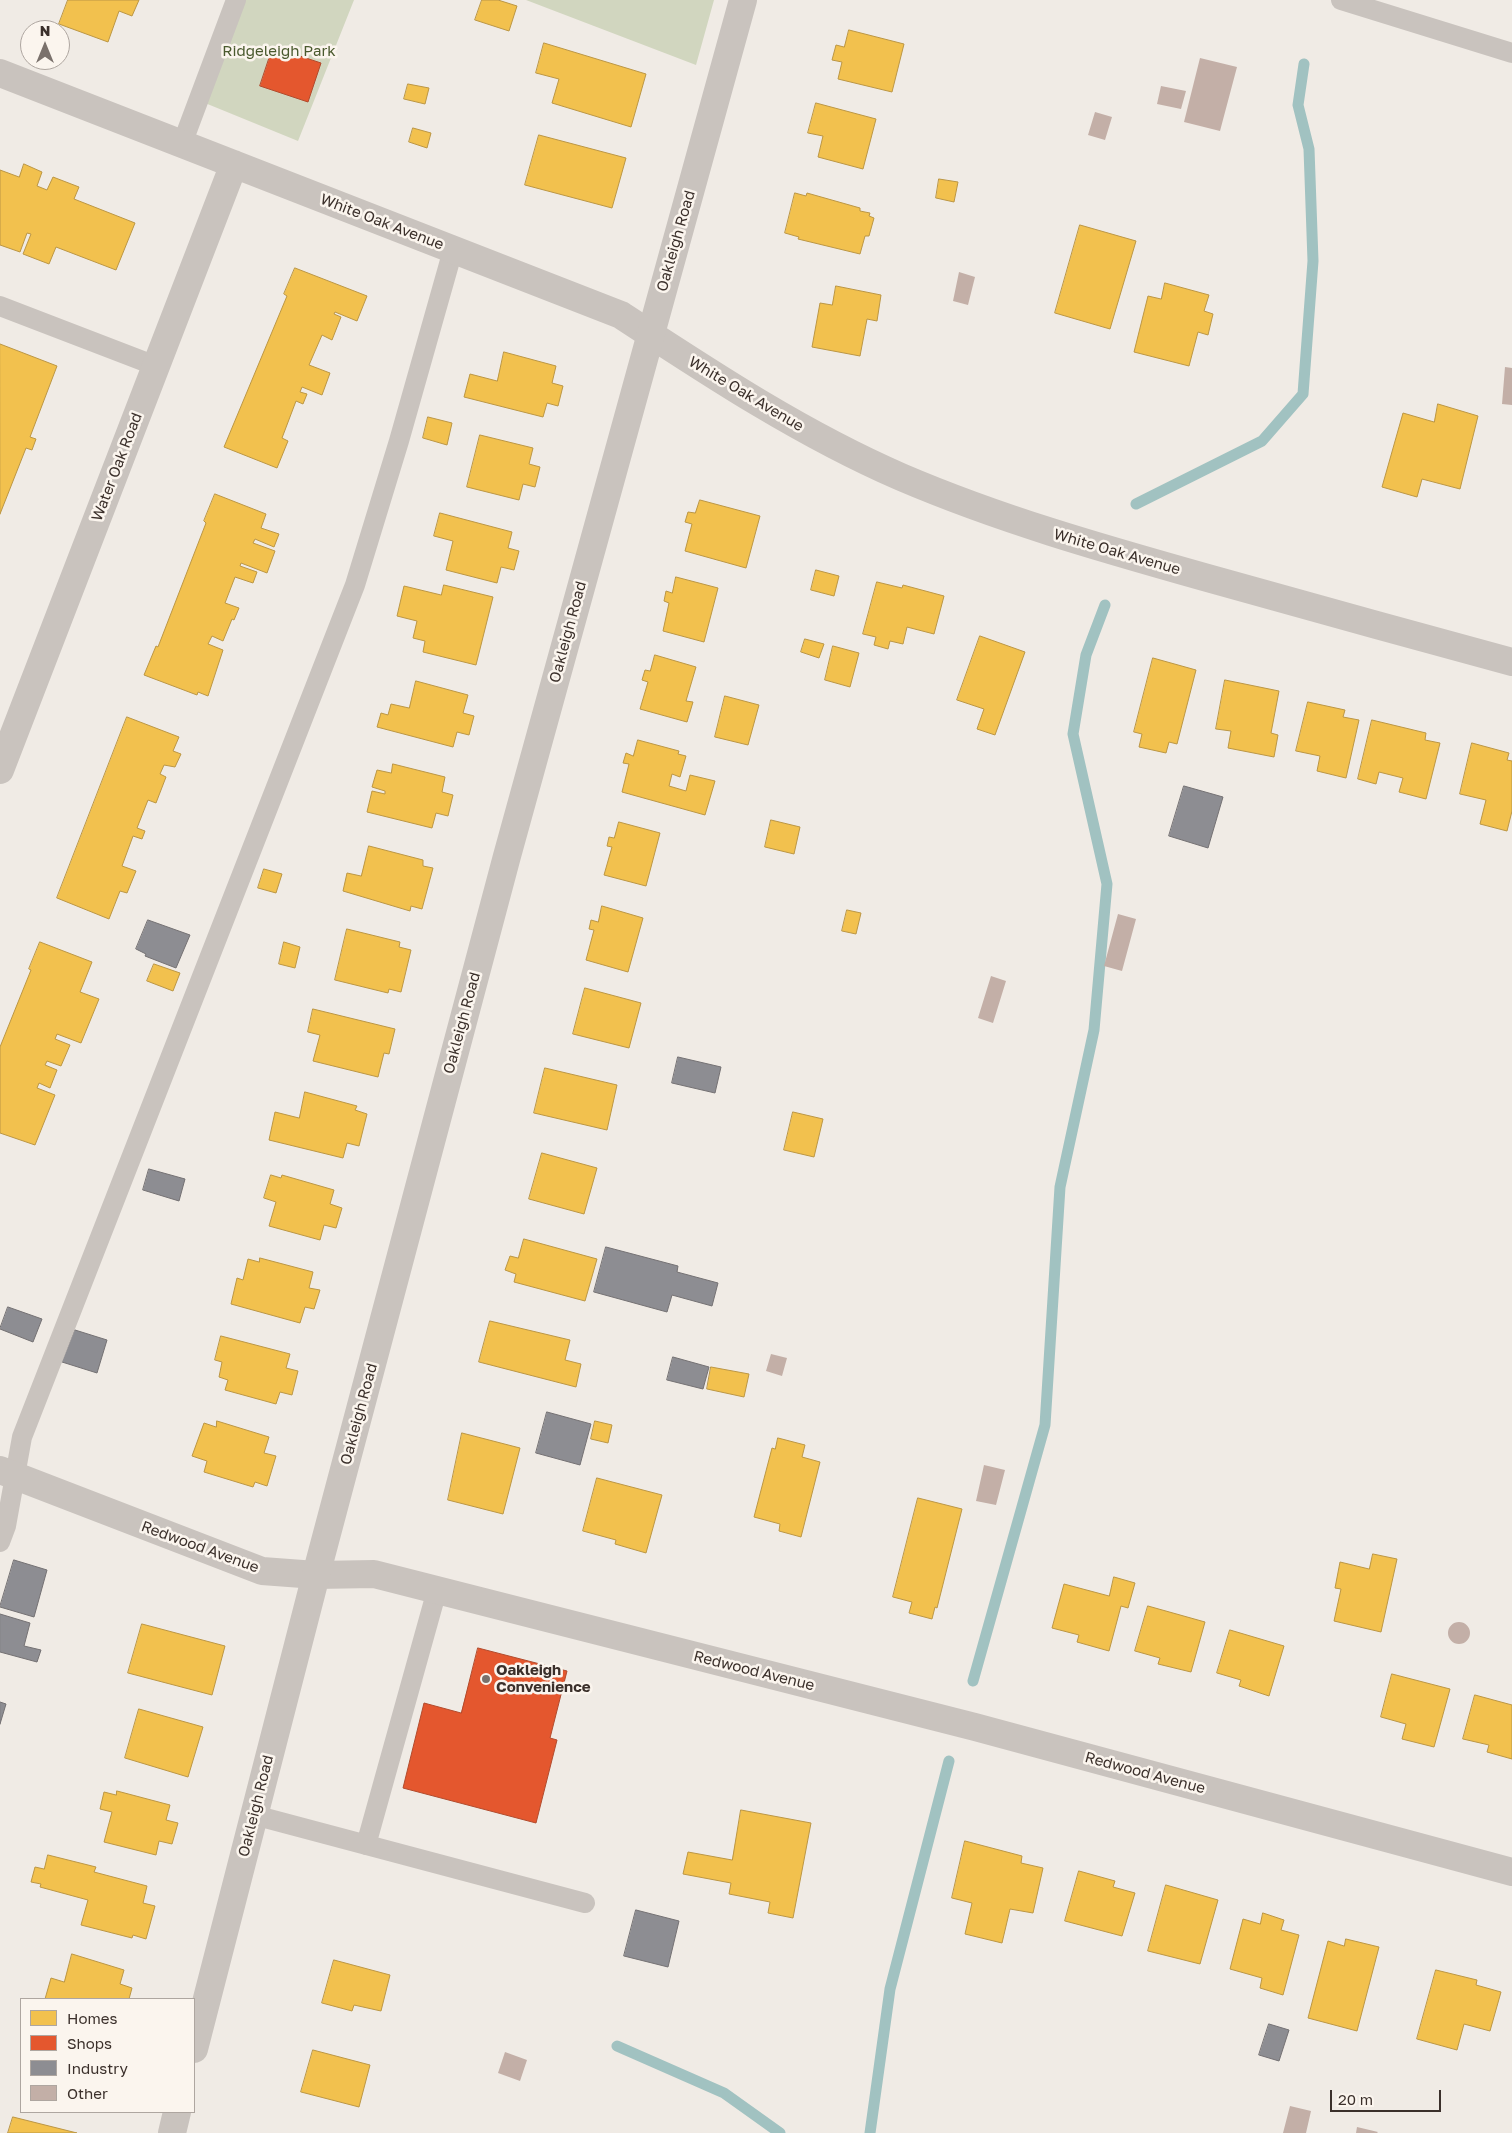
<!DOCTYPE html>
<html>
<head>
<meta charset="utf-8">
<style>
	body { margin:0 }
	#map { position:relative; width:1512px; height:2133px; overflow:hidden; background:#f0ebe5; font-family:"Golos Text",sans-serif }
	canvas { display:block }
	.legend { position:absolute; left:20px; top:1998px; width:175px; height:115px; box-sizing:border-box; background:#fbf5ee; border:1px solid #aea6a0; margin:0; padding:6px 9px; list-style:none; font-size:15px; color:#3b302b }
	.legend li { display:flex; align-items:center; gap:10px; height:25px }
	.legend b { width:25px; border:1px solid #aea6a0 }
	.north { position:absolute; left:20px; top:20px; width:50px; height:50px; box-sizing:border-box; background:#fbf5ee; border:1px solid #aea6a0; border-radius:50%; rotate:0deg; font-size:14px; font-weight:700; line-height:20px; text-align:center; color:#3b302b }
	.north::after { content:''; display:block; margin:auto; width:18px; height:22px; background:#7a716c; clip-path:polygon(50% 0,100% 100%,50% 72%,0 100%) }
	.scale { position:absolute; left:1330px; top:2090px; width:111px; height:22px; box-sizing:border-box; border:2px solid #3b302b; border-top:0; padding-left:6px; font-size:15px; line-height:18px; white-space:nowrap; color:#3b302b; -webkit-text-stroke:4px #fbf5ee; paint-order:stroke }
</style>
</head>
<body>
<div id="map">
<canvas width="1512" height="2133"></canvas>
<ul class="legend">
<li><b style="height:14px;background:#f2c14e"></b>Homes</li>
<li><b style="height:14px;background:#e4572e"></b>Shops</li>
<li><b style="height:14px;background:#8d8d92"></b>Industry</li>
<li><b style="height:14px;background:#c3afa7"></b>Other</li>
</ul>
<div class="north">N</div>
<div class="scale">20 m</div>
</div>
<script>
const c = document.querySelector('canvas').getContext('2d');
c.lineJoin = 'round';
function paint(path, color) {
  c.fillStyle = color;
  c.fill(path, 'evenodd');
}
function strokePath(path, color, width, dash) {
  c.strokeStyle = color;
  c.lineWidth = width;
  c.lineCap = dash ? 'butt' : 'round';
  c.setLineDash(dash || []);
  c.stroke(path);
}
function label(font, color, halo, rows, align = 'center') {
  c.font = font + ' "Golos Text",sans-serif';
  c.lineWidth = 5;
  c.setLineDash([]);
  c.textBaseline = 'middle';
  c.strokeStyle = halo;
  c.fillStyle = color;
  for (const [text, x, y, turn = 0] of rows) {
    c.save();
    c.translate(x, y);
    c.rotate((+turn || 0) * Math.PI / 180);
    c.textAlign = isNaN(turn) ? turn : align;
    if (halo) c.strokeText(text, 0, 0);
    c.fillText(text, 0, 0);
    c.restore();
  }
}
const green = new Path2D(`
	M245 0H354L298 141 205 103Z
	M526 0H714L696 65Z`);
const homes = new Path2D(`
	M68 0H139L132 16 119 11 108 42 59 24Z
	M482 0H498L517 6 509 31 475 20Z
	M849 30 904 44 892 92 838 79 842 62 832 60 836 45 844 47Z
	M544 43 646 74 631 127 552 103 559 79 536 73Z
	M408 84 429 88 425 104 404 99Z
	M816 103 876 119 863 169 818 157 823 136 808 133Z
	M413 128 431 133 427 148 409 142Z
	M539 135 626 158 612 208 525 185Z
	M24 164 42 172 37 186 47 190 53 177 79 187 74 199 135 223 116 270 56 247 49 264 23 254 31 234 27 233 20 252 0 245V170L19 177Z
	M939 179 958 182 954 202 936 198Z
	M795 193 806 196 807 193 860 208V211L870 213 869 216 874 218 869 236H865L860 254 798 239 799 237 785 233Z
	M1080 225 1136 241 1110 329 1055 313Z
	M295 268 367 296 357 321 335 312 334 314 341 317 332 340 322 335 309 365 330 373 322 395 302 387 300 392 307 394 303 404 296 401 282 438 288 441 277 468 224 447 287 296 284 294Z
	M1165 283 1209 295 1204 311 1213 314 1208 335 1198 332 1189 366 1134 352 1148 296 1161 299Z
	M836 286 881 295 877 321 867 319 860 356 812 347 820 303 832 305Z
	M0 344 57 366 30 437 36 439 32 450 26 448 0 514Z
	M504 352 556 366 552 383 563 386 558 406 547 403 543 417 464 397 470 374 497 381Z
	M1438 404 1478 416 1460 489 1422 479 1417 497 1382 487 1403 413 1434 422Z
	M428 417 452 423 447 445 423 438Z
	M480 435 533 448 529 464 540 467 535 487 523 484 519 500 467 487Z
	M215 494 266 514 261 528 279 534 274 547 255 539 253 543 275 551 267 573 241 563 240 566 257 572 253 583 235 577 225 603 239 608 234 620 232 619 223 641 212 636 208 644 223 650 208 696 198 692 197 695 144 675 156 646 158 647 206 523 204 521Z
	M700 500 760 516 746 568 685 551 692 524 685 522 688 512 695 513Z
	M440 513 512 532 508 548 519 551 514 570 501 567 497 583 446 570 453 541 434 536Z
	M816 570 839 576 834 596 811 590Z
	M676 577 718 588 704 642 663 631 669 603 664 601 666 591 672 593Z
	M877 582 902 588 903 585 944 596 934 634 907 627 903 644 890 641 888 649 874 645 876 637 863 634Z
	M444 585 493 597 476 665 423 652 425 641 413 638 417 621 397 616 404 586 441 595Z
	M980 636 1025 652 995 735 977 729 984 709 957 700Z
	M805 639 824 644 819 658 801 652Z
	M833 646 859 653 850 687 825 680Z
	M655 655 696 667 686 701 693 702 687 722 640 709 648 682 642 680 645 670 650 671Z
	M1153 658 1196 670 1177 744 1169 742 1166 753 1139 747 1142 734 1134 732Z
	M1225 680 1279 691 1271 733 1278 735 1274 757 1228 748 1231 731 1216 729Z
	M416 681 468 695 463 713 474 716 469 735 457 732 453 747 377 727 381 713 388 715 391 704 409 708Z
	M725 696 759 705 748 745 715 737Z
	M1308 702 1345 710 1343 717 1359 720 1346 778 1317 771 1320 756 1296 751Z
	M127 717 179 737 173 751 181 754 175 767 164 765 160 774 166 777 156 803 148 800 137 828 145 831 142 839 133 836 122 866 136 871 127 893 120 891 109 919 57 898Z
	M1372 720 1426 733 1425 740 1440 743 1426 799 1399 792 1403 778 1379 772 1376 784 1358 779Z
	M638 740 679 751 678 754 686 756 680 777 672 774 669 786 686 791 690 775 715 781 705 815 622 792 629 764 623 763 626 753 633 756Z
	M1472 743 1509 753 1507 760 1512 761V811L1507 831 1480 824 1486 800 1460 794Z
	M393 764 445 777 442 792 453 795 448 816 436 813 432 828 367 812 372 791 385 794V791L372 787 377 770 391 773Z
	M771 820 800 827 794 854 765 847Z
	M619 822 660 833 646 886 604 875 612 847 607 846 609 837 614 838Z
	M369 846 423 860V866L433 868 422 909 411 906 410 911 343 891 347 873 361 876Z
	M264 869 282 874 276 893 258 888Z
	M602 906 643 918 628 972 586 960 594 930 589 929 591 920 598 922Z
	M847 910 861 913 856 934 842 931Z
	M347 929 400 942 399 947 411 950 401 992 389 989 388 993 335 980Z
	M40 942 92 962 80 992 99 999 81 1043 57 1034 55 1039 70 1045 61 1066 47 1061 45 1065 57 1070 50 1088 39 1083 37 1088 55 1095 35 1145 0 1133V1047L31 970 29 969Z
	M284 942 300 947 295 968 279 964Z
	M154 964 180 973 173 991 147 981Z
	M585 988 641 1003 629 1048 573 1034Z
	M313 1009 395 1029 389 1054 384 1053 378 1077 313 1061 320 1035 308 1032Z
	M545 1068 617 1085 607 1130 534 1113Z
	M305 1092 357 1106 355 1110 367 1114 359 1146 347 1143 343 1158 269 1140 275 1112 299 1118Z
	M793 1112 823 1119 814 1157 784 1150Z
	M542 1153 597 1168 584 1214 529 1199Z
	M271 1175 281 1178 282 1175 334 1190 330 1204 342 1208 336 1228 324 1225 320 1240 269 1226 276 1202 264 1198Z
	M524 1239 597 1259 585 1301 514 1282 516 1274 505 1270 510 1256 518 1258Z
	M260 1258 313 1272 309 1288 320 1290 314 1309 305 1307 300 1323 231 1304 237 1278 243 1280 248 1259 259 1262Z
	M490 1321 570 1340 565 1360 581 1364 576 1387 479 1362Z
	M221 1336 290 1354 286 1368 298 1371 292 1395 280 1392 276 1404 225 1390 228 1380 219 1377 222 1362 215 1360Z
	M711 1367 749 1374 744 1397 707 1389Z
	M217 1421 269 1437 264 1453 276 1456 267 1486 255 1482 253 1487 204 1472 207 1461 192 1456 204 1423 216 1427Z
	M595 1421 612 1425 608 1443 591 1439Z
	M462 1433 520 1448 503 1514 448 1500Z
	M778 1438 805 1445 802 1457 820 1462 801 1537 779 1531 780 1524 754 1517 772 1448 775 1449Z
	M597 1478 662 1495 646 1553 615 1544 616 1540 583 1531Z
	M918 1498 962 1509 937 1608 935 1607 932 1619 909 1613 912 1602 893 1597Z
	M1373 1554 1397 1559 1381 1632 1334 1621 1341 1589 1335 1588 1340 1562 1369 1569Z
	M1114 1577 1135 1583 1128 1608 1121 1606 1109 1651 1077 1642 1079 1635 1052 1628 1064 1584 1109 1596Z
	M1148 1606 1205 1622 1191 1672 1158 1664 1160 1658 1135 1651Z
	M142 1624 225 1646 212 1695 128 1673Z
	M1230 1630 1284 1646 1269 1696 1239 1686 1241 1680 1217 1673Z
	M1392 1674 1450 1689 1434 1747 1402 1739 1406 1724 1381 1717Z
	M1475 1695 1512 1705V1759L1487 1752 1489 1745 1463 1739Z
	M139 1709 203 1727 188 1777 125 1758Z
	M117 1791 170 1805 166 1820 178 1823 172 1844 159 1841 156 1855 104 1842 112 1812 100 1809 104 1792 116 1795Z
	M741 1810 811 1823 793 1918 768 1913 770 1902 729 1894 731 1883 683 1874 688 1852 732 1860Z
	M965 1841 1022 1856 1021 1863 1043 1868 1033 1913 1010 1909 1002 1943 965 1934 972 1903 952 1898Z
	M48 1855 96 1867 94 1872 147 1886 143 1903 155 1906 146 1939 133 1935 132 1938 81 1925 88 1900 40 1887 41 1884 31 1882 35 1867 44 1869Z
	M1079 1871 1115 1881 1113 1887 1135 1893 1122 1936 1065 1921Z
	M1166 1885 1218 1900 1200 1964 1148 1951Z
	M1263 1913 1284 1920 1281 1930 1299 1935 1283 1995 1260 1988 1262 1978 1230 1969 1243 1919 1260 1924Z
	M1346 1939 1379 1947 1357 2031 1308 2018 1328 1941 1344 1946Z
	M72 1954 124 1970 120 1984 132 1988 129 1999H45L51 1978 64 1982Z
	M334 1960 390 1975 381 2011 354 2005 352 2011 322 2003Z
	M1436 1970 1477 1980 1476 1985 1501 1992 1490 2031 1464 2024 1457 2050 1417 2039Z
	M313 2050 370 2065 359 2107 301 2092Z
	M13 2117 77 2133H8Z`);
const shops = new Path2D(`
	M273 47 321 63 308 102 260 86Z
	M478 1648 567 1671 550 1738 557 1740 536 1823 403 1788 424 1703 461 1713Z`);
const industry = new Path2D(`
	M1184 786 1223 797 1208 848 1169 836Z
	M148 920 190 935 176 968 145 956 146 954 136 949Z
	M678 1057 721 1067 715 1093 672 1083Z
	M149 1169 185 1179 179 1201 143 1190Z
	M606 1247 678 1266 677 1272 718 1283 712 1306 672 1295 667 1312 594 1292Z
	M8 1307 42 1319 33 1342 0 1329Z
	M75 1330 107 1340 97 1373 62 1362Z
	M673 1357 709 1367 703 1389 667 1380Z
	M547 1412 591 1424 580 1465 536 1453Z
	M14 1560 47 1570 34 1617 0 1607Z
	M0 1614 30 1623 24 1646 41 1650 37 1662 0 1652Z
	M0 1702 6 1704 0 1724Z
	M636 1910 679 1921 668 1967 624 1956Z
	M1269 2024 1289 2030 1279 2061 1259 2055Z`);
const stream = new Path2D(`
	M1136 504 1262 441 1303 394 1313 261 1309 149 1298 105 1304 64
	M973 1681 1045 1425 1060 1187 1094 1030 1107 884 1073 734 1086 655 1105 605
	M617 2046 724 2093 780 2133
	M870 2133 890 1989 949 1761`);
const building = new Path2D(`
	M1200 58 1237 67 1220 131 1184 122Z
	M1161 86 1186 91 1181 109 1157 104Z
	M1095 112 1112 117 1105 140 1088 135Z
	M959 272 975 277 968 305 953 301Z
	M1505 367 1512 368V405L1502 404Z
	M1118 914 1136 919 1122 971 1104 966Z
	M991 976 1006 981 993 1023 978 1018Z
	M771 1354 787 1358 782 1376 766 1371Z
	M984 1465 1005 1470 996 1505 976 1501Z
	M1448 1633a11 11 0 1 1 22 0a11 11 0 1 1-22 0Z
	M505 2052 527 2060 520 2081 498 2073Z
	M1290 2106 1311 2111 1306 2133H1283Z
	M1357 2127 1378 2132 1377 2133H1356Z`);
const service = new Path2D(`
	M1341 0 1512 53
	M182 144 236 0
	M0 306 156 366
	M0 1542 6 1526 22 1437 355 585 399 441 453 250
	M254 1815 585 1903
	M366 1845 437 1590`);
const minor = new Path2D(`
	M0 73 621 315C711 374 802 434 901 477 999 519 1101 548 1204 577 1307 606 1409 634 1512 662
	M0 770 234 164
	M0 1470 262 1571 316 1575 374 1574 975 1727 1512 1872`);
const tertiary = new Path2D(`
	M194 2049 316 1575 507 856 743 0
	M172 2133 177 2112`);
const markers = [
	[486,1679,5,"#7a716c"]
];
const parkNames = [
	["Ridgeleigh Park",279,51]
];
const streetNames = [
	["White Oak Avenue",382,222,21],
	["Oakleigh Road",676,241,-74],
	["White Oak Avenue",746,394,31],
	["Water Oak Road",117,467,-69],
	["White Oak Avenue",1117,552,16],
	["Oakleigh Road",568,632,-75],
	["Oakleigh Road",462,1023,-75],
	["Oakleigh Road",359,1414,-75],
	["Redwood Avenue",200,1547,20],
	["Redwood Avenue",754,1671,14],
	["Redwood Avenue",1145,1773,15],
	["Oakleigh Road",256,1806,-76]
];
const poiNames = [
	["Oakleigh",496,1670],
	["Convenience",496,1687]
];
paint(green, '#d1d6bf');
paint(homes, '#f2c14e');
strokePath(homes, '#bb9644', 1);
paint(shops, '#e4572e');
strokePath(shops, '#b14b2d', 1);
paint(industry, '#8d8d92');
strokePath(industry, '#747173', 1);
strokePath(stream, '#a1c2c1', 11);
paint(building, '#c3afa7');
strokePath(service, '#c9c3be', 20);
strokePath(minor, '#c9c3be', 28);
strokePath(tertiary, '#c9c3be', 28);
for (const [x, y, r, color] of markers) {
  const dot = new Path2D();
  dot.arc(x, y, r, 0, 2 * Math.PI);
  c.fillStyle = color;
  c.fill(dot);
  strokePath(dot, '#fbf5ee', 2);
}
label('15px', '#4a5a2e', '#fbf5ee', parkNames);
label('15px', '#3b302b', '#fbf5ee', streetNames);
label('bold 15px', '#3b302b', '#fbf5ee', poiNames, 'left');
</script>
</body>
</html>
